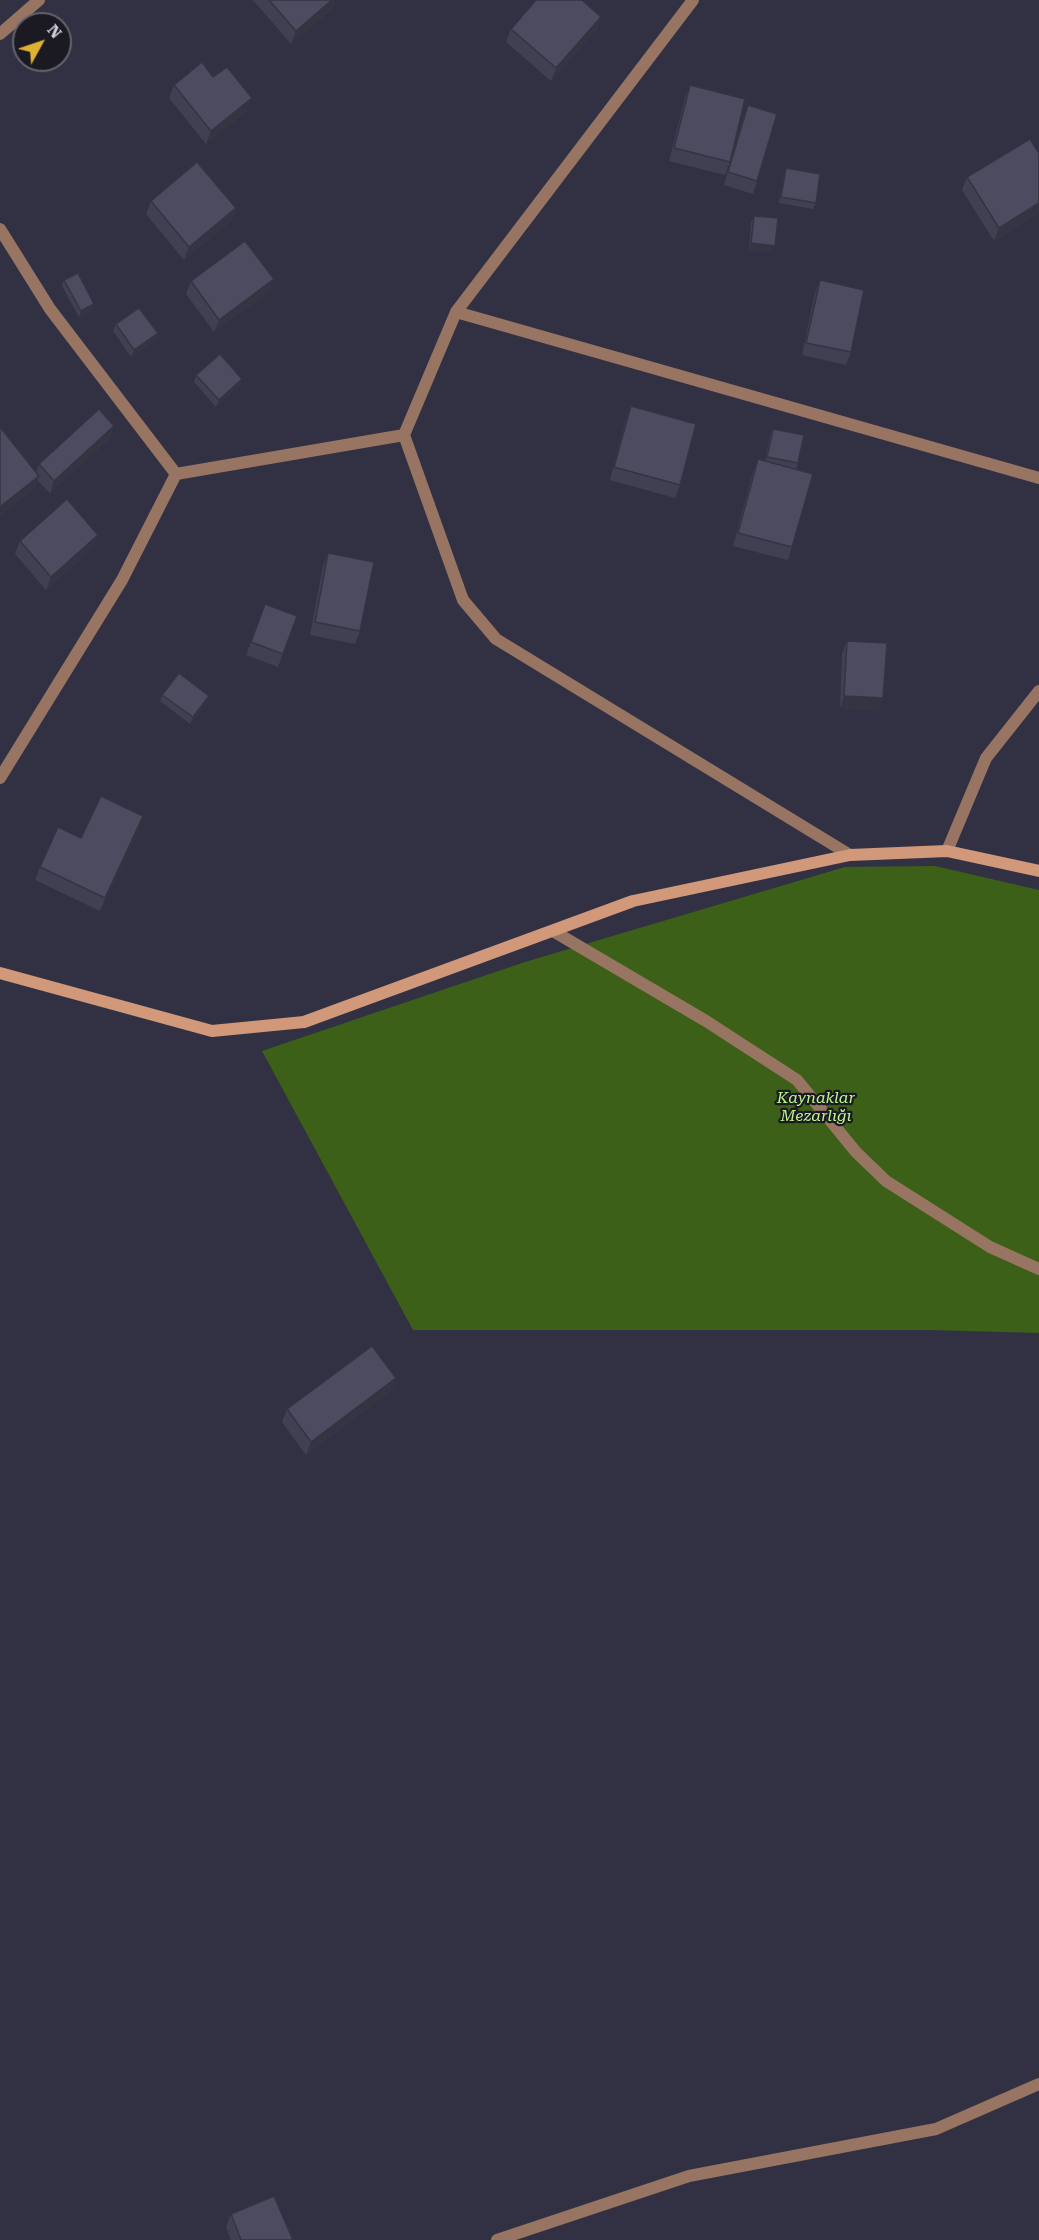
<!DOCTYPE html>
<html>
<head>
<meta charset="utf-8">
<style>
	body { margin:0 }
	#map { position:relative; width:1039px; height:2240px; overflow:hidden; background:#323144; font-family:"Roboto Serif",serif }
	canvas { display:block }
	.north { position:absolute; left:12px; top:12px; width:60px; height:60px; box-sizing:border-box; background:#1b1a23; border:2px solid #63636d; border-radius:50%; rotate:50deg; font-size:16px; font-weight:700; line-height:24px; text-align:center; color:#d0d0dc }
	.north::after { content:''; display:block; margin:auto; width:21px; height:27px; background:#deb133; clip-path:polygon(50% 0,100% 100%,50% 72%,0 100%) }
</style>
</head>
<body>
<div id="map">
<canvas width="1039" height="2240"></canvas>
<div class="north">N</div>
</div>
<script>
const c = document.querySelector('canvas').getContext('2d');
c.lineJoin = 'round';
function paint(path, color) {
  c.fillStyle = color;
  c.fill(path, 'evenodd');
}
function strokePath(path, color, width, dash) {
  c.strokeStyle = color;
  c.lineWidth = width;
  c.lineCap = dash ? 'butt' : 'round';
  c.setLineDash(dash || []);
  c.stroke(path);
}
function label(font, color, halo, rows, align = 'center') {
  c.font = font + ' "Roboto Serif",serif';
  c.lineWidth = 4.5;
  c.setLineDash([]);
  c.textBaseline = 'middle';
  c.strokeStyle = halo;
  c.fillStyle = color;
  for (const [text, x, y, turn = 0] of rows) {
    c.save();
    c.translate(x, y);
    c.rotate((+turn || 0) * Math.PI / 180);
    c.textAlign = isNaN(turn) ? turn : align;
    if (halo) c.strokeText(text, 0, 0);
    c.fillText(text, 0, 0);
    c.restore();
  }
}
const green = new Path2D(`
	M935 866 1039 890V1333L929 1330H413L262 1051 525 962 845 867Z`);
const lane = new Path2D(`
	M553 931 706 1021 797 1080 856 1152 886 1181 990 1247 1039 1269`);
const street = new Path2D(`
	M693 0 456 312 404 435 463 600 496 639 850 855
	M0 34 39 0
	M0 229 50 309 176 474
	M456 312 1039 478
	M176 474 404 435
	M0 778 122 580 176 474
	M947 851 986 758 1039 691
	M497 2240 689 2176 936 2129 1039 2084`);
const secondary = new Path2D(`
	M0 973 212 1031 304 1022 633 901 850 855 947 851 1039 871`);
const wall = new Path2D(`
	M253 0H335L332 9 291 44Z
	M601 17 596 30 551 81 506 42 511 29Z
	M174 85 247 111 206 144 169 98Z
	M690 85 730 162 725 175 669 161 685 98Z
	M748 105 757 181 753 194 724 185 743 118Z
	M1039 153V213L994 241 962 190 967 177Z
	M786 168 816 203 813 209 779 203 784 175Z
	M151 201 236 208 231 221 184 260 146 214Z
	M754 216 772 252 749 250 751 223Z
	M64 280 92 311 79 317 62 286Z
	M820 280 851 352 846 365 802 355 815 293Z
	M191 281 269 292 214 332 186 294Z
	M116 324 158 333 156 340 131 357 113 331Z
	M196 375 242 379 240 385 216 407 194 382Z
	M631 406 680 485 675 498 610 480 626 419Z
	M114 426 109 439 50 493 37 480 34 489 0 516V427L36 472 39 464Z
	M773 429 798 463 796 469 792 547 788 560 733 546 753 472 758 459 765 461 770 435Z
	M98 535 93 548 46 590 15 554 20 541Z
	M328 553 360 631 355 644 310 635 323 566Z
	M297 616 278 667 246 655 251 642Z
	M847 641 879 711 840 708 842 654Z
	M162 695 209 696 207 702 190 724 160 701Z
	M139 829 100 911 35 880 40 867 81 838Z
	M396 1378 391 1391 306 1455 282 1422 287 1409Z
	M231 2214 293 2240H231L226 2227Z`);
const shadedWall = new Path2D(`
	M332 0H335L332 9 291 44 296 31Z
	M601 17 596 30 551 81 556 68Z
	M252 98 247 111 206 144 211 131Z
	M1039 203V213L994 241 999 228Z
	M236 208 231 221 184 260 189 247Z
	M751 243 775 246 772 252 749 250Z
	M274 279 269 292 214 332 219 320Z
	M94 304 92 311 79 317 81 311Z
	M158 333 156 340 131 357 134 350Z
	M242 379 240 385 216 407 219 400Z
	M114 426 109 439 50 493 54 481Z
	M39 476 34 489 0 516V507Z
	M98 535 93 548 46 590 51 577Z
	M209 696 207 702 190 724 193 717Z
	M844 696 883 698 879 711 840 708Z
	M143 816 139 829 100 911 105 898Z
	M396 1378 391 1391 306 1455 311 1442Z`);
const building = new Path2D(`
	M269 0H332L296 31Z
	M536 0H582L601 17 556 68 511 29Z
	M202 62 213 77 227 67 252 98 211 131 174 85Z
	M690 85 745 99 730 162 674 148Z
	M748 105 777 114 757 181 728 172Z
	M1030 139 1039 153V203L999 228 967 177Z
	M197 162 236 208 189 247 151 201Z
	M786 168 820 174 816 203 781 197Z
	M754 216 778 218 775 246 751 243Z
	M245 241 274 279 219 320 191 281Z
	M78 273 94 304 81 311 64 280Z
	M820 280 864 290 851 352 806 343Z
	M139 308 158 333 134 350 116 324Z
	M220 354 242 379 219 400 196 375Z
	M631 406 696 424 680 485 614 467Z
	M99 409 114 426 54 481 39 464Z
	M0 427 39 476 0 507Z
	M773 429 804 435 798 463 767 457Z
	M758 459 813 474 792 547 738 533Z
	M67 499 98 535 51 577 20 541Z
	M328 553 374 562 360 631 315 622Z
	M265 604 297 616 283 654 251 642Z
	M847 641 887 643 883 698 844 696Z
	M179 673 209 696 193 717 162 695Z
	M101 796 143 816 105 898 40 867 58 827 81 838Z
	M372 1346 396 1378 311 1442 287 1409Z
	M274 2196 293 2240H241L231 2214Z`);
const parkNames = [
	["Kaynaklar",816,1098],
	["Mezarlığı",816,1116]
];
paint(green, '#3c6017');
strokePath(lane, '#987462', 12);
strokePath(street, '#987462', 12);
strokePath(secondary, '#d1987a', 12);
paint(wall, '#414052');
paint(shadedWall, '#353442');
paint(building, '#4c4b5f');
strokePath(building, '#353442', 1.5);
label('italic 16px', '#bbf68b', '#1b1a23', parkNames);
</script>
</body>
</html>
